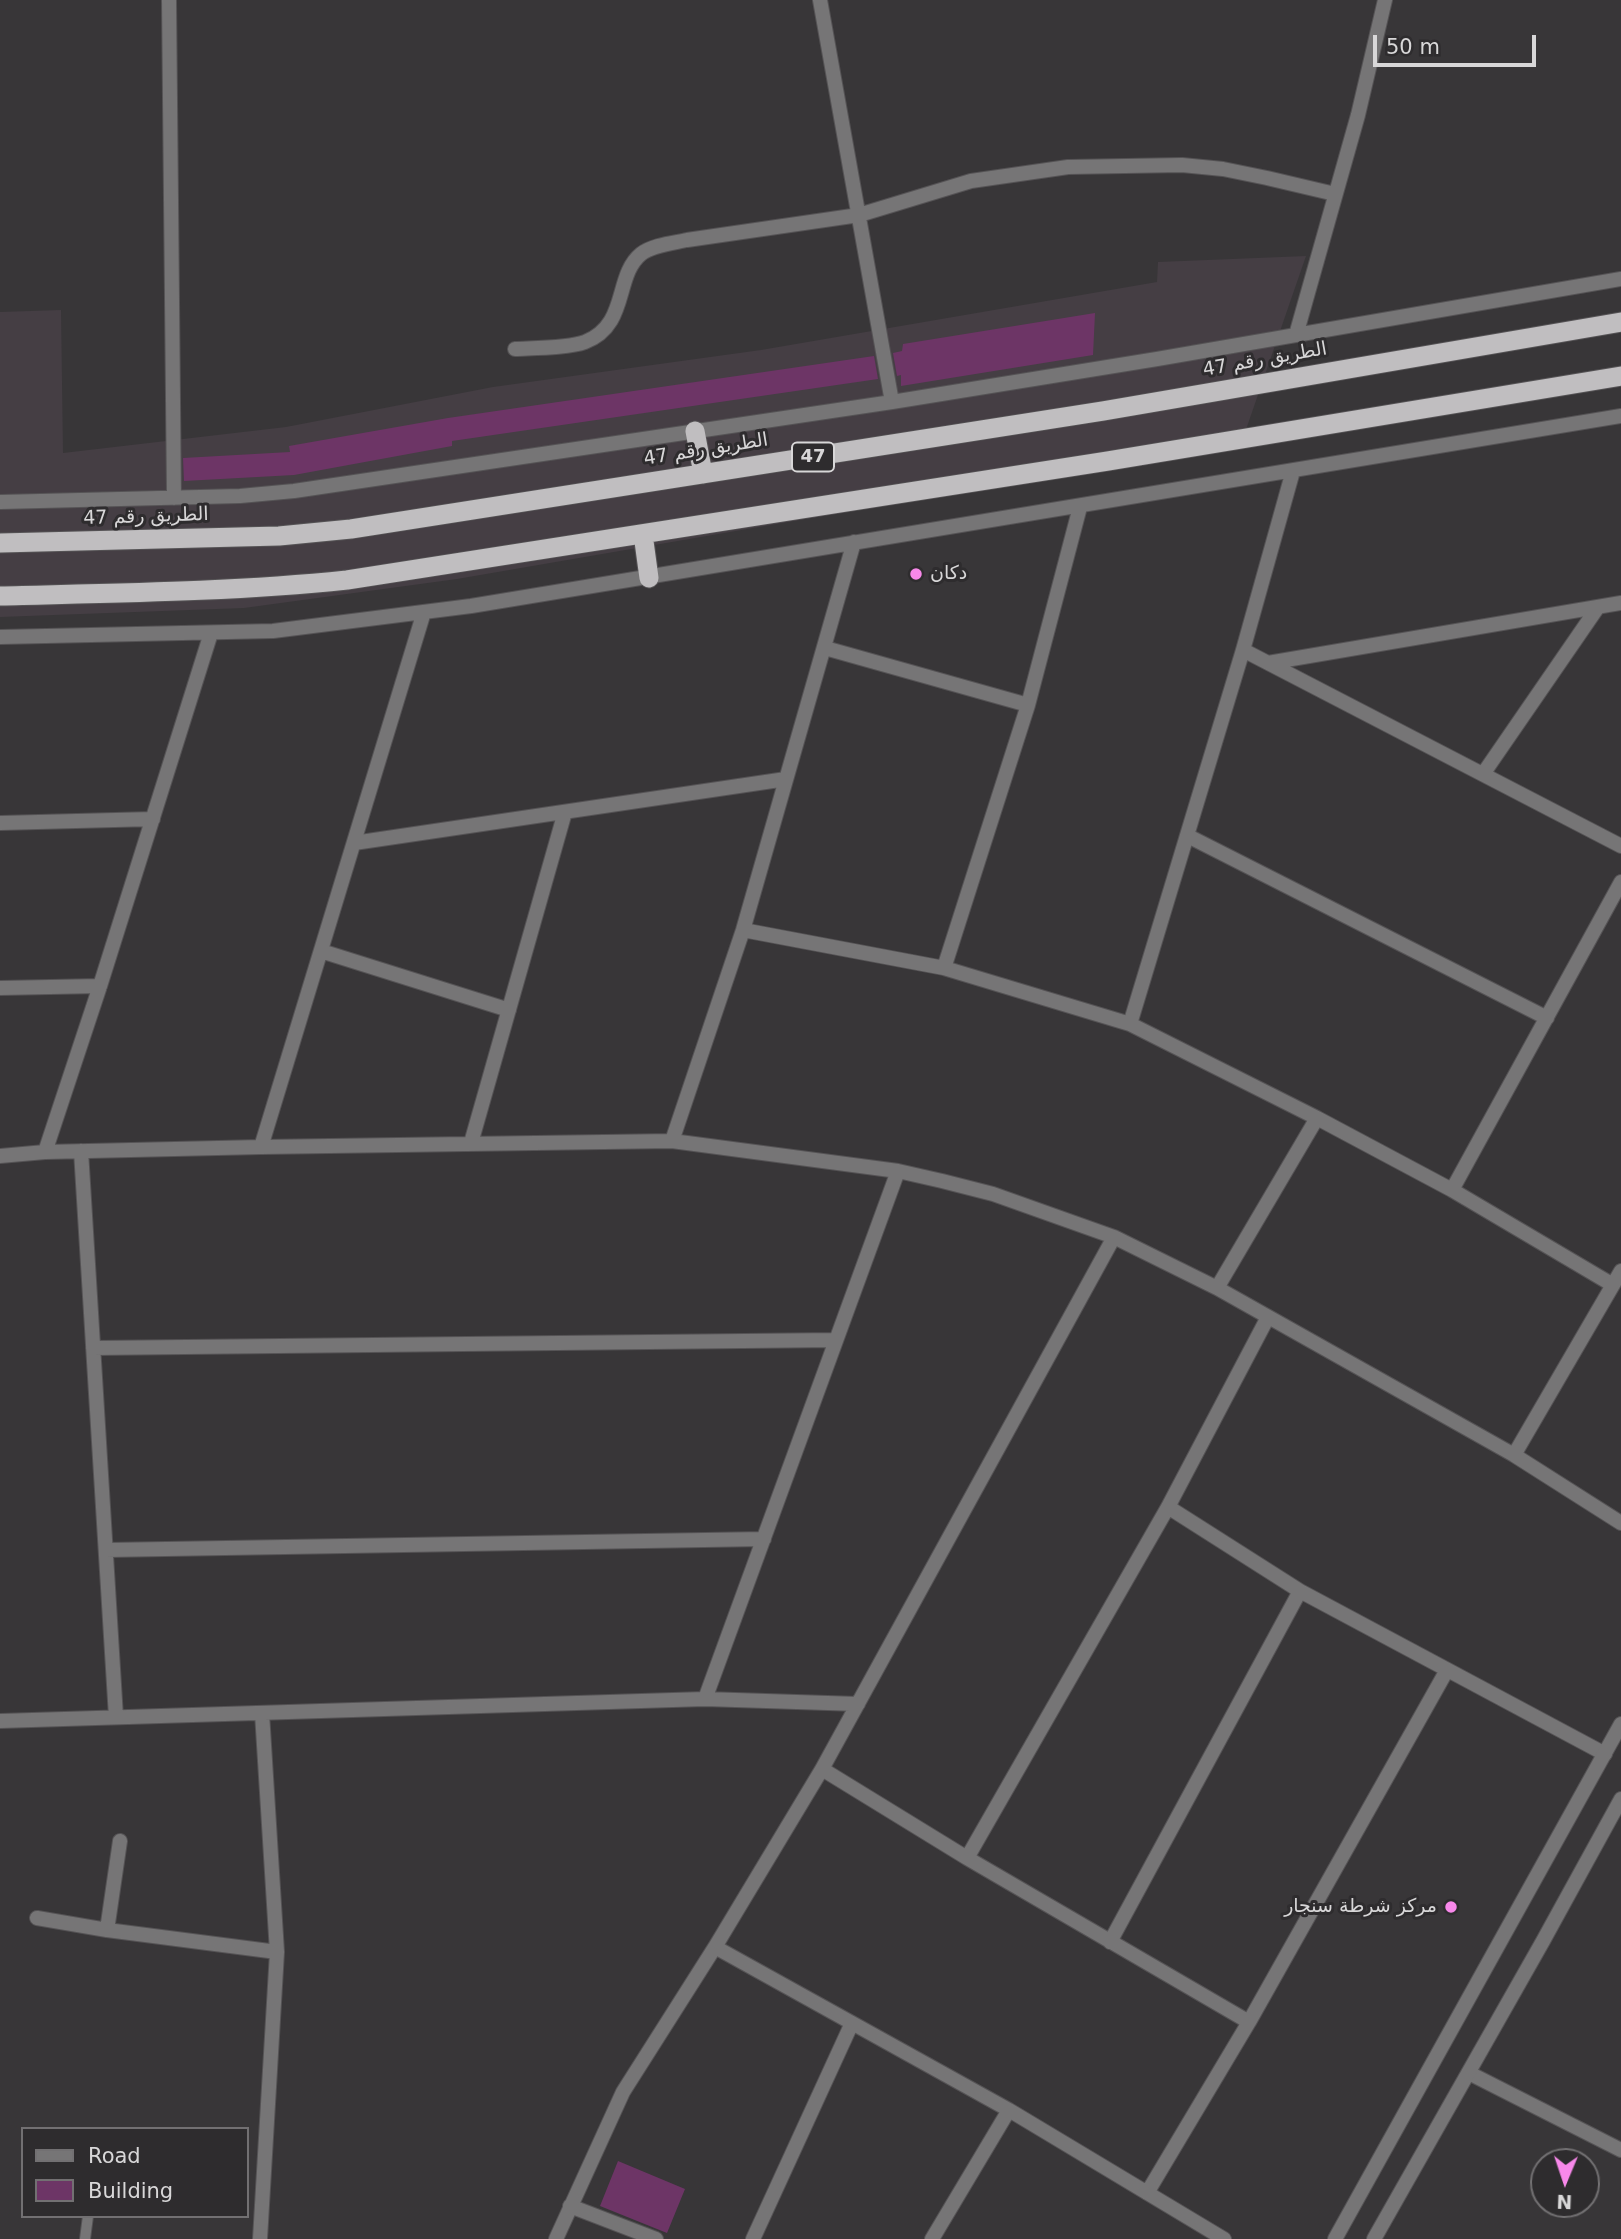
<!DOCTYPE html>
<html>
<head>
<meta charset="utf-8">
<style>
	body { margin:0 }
	#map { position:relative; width:1621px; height:2239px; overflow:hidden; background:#383638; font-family:"DejaVu Sans",sans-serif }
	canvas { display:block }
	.legend { position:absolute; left:21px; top:2127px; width:228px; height:91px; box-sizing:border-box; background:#2e2c2e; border:2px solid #727072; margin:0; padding:9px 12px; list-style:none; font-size:21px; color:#d8d7d8 }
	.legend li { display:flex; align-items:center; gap:14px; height:35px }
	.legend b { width:35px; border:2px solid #727072 }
	.north { position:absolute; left:1530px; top:2148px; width:70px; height:70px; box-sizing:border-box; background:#2e2c2e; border:2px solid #727072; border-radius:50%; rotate:182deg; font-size:19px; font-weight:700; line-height:28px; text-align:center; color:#d8d7d8 }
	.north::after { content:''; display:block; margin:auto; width:24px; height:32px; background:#f888ea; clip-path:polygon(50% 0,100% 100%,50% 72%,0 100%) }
	.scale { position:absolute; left:1373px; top:35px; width:163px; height:32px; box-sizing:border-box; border:4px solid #d8d7d8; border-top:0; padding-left:9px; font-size:21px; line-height:24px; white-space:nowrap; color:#d8d7d8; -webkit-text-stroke:5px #2e2c2e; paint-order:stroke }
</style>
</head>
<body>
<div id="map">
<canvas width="1621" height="2239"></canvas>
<ul class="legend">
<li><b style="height:9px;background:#767576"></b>Road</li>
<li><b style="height:19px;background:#6d3566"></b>Building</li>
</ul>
<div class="north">N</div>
<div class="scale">50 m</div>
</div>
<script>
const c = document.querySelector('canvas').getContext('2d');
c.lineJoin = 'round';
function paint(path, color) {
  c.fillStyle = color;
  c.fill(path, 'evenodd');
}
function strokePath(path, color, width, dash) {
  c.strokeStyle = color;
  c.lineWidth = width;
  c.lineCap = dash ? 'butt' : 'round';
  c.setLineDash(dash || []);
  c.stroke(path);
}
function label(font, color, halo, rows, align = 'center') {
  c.font = font + ' "DejaVu Sans",Cairo,sans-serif';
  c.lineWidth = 6;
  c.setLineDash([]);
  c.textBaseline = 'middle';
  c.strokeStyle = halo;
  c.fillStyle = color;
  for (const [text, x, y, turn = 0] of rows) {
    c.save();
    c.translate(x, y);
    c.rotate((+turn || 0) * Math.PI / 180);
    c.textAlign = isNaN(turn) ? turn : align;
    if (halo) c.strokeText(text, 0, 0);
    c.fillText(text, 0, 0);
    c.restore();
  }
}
const built = new Path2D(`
	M1306 256 1241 444 457 579 244 608 0 617V312L61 310 63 453 286 427 493 387 761 350 1157 282 1158 262Z`);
const building = new Path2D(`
	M1095 313 1093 355 901 386V375L897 376 893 353 902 351 903 344Z
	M874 356 878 379 452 441V446L294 475 184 481 183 458 290 452 289 446 448 418Z
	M618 2161 685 2189 667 2233 600 2206Z`);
const service = new Path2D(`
	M85 2239 88 2216`);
const minor = new Path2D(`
	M169 0 174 498
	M820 0 892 402
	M1296 335 1358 115 1385 0
	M515 349C534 348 569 348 585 342 629 325 614 276 641 254 652 245 673 243 687 240L859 215 971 181 1068 167 1182 165 1223 169 1267 178 1335 194
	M0 502 240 496 294 491 892 402 1157 359 1621 279
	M0 637 273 631 471 606 1621 416
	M825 648 1028 705
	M1243 650 1621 846
	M1268 663 1621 603
	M1483 774 1598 607
	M0 823 153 819
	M1188 836 1547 1018
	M354 843 786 779
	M743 930 944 968 1130 1024 1317 1118 1452 1190 1613 1285
	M321 951 509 1010
	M944 968 1028 705 1080 507
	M0 988 100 986
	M1130 1024 1243 650 1293 471
	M672 1141 743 930 854 542
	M471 1143 565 812
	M261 1147 424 612
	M81 1151 116 1717
	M45 1152 100 986 211 633
	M0 1156 45 1152 261 1147 672 1141 898 1171 942 1181 993 1194 1114 1237 1217 1288 1514 1455 1621 1523
	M1452 1190 1621 882
	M1217 1288 1317 1118
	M93 1348 836 1340
	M1514 1455 1621 1271
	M1168 1507 1300 1591
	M106 1550 764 1539
	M705 1699 898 1171
	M0 1721 705 1699 858 1704
	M822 1769 967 1858 1249 2022
	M967 1858 1168 1507 1268 1317
	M37 1918 107 1930 277 1952
	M107 1930 120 1841
	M1110 1942 1300 1591 1605 1754
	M715 1947 1009 2110 1224 2239
	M1469 2073 1621 2150
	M1147 2193 1249 2022 1447 1670
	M570 2206 656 2239
	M260 2239 277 1952 262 1713
	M556 2239 623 2092 715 1947 822 1769 1114 1237
	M753 2239 852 2023
	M932 2239 1009 2110`);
const tertiary = new Path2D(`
	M1335 2239 1621 1724
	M1374 2239 1543 1941 1621 1799`);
const trunk = new Path2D(`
	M695 431 703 474
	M643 534 649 578
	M0 543 279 536 351 529 1103 411 1621 322
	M0 596C116 593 232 592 347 580L1108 461 1621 376`);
const markers = [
	[916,574,7,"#f888ea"],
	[1451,1907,7,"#f888ea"]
];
const shields = [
	[813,457,42]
];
const shieldNames = [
	["47",813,457]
];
const streetNames = [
	["الطريق رقم 47",1265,360,-10],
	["الطريق رقم 47",706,450,-9],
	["الطريق رقم 47",146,517,-2]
];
const poiNames = [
	["دكان",930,574],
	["مركز شرطة سنجار",1437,1907,"right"]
];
paint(built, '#453e44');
paint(building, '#6d3566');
strokePath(service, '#555355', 12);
strokePath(minor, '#555355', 16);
strokePath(tertiary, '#555355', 16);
strokePath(trunk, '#555355', 21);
strokePath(service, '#767576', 10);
strokePath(minor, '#767576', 14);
strokePath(tertiary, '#767576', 14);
strokePath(trunk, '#c0bec0', 19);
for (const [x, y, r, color] of markers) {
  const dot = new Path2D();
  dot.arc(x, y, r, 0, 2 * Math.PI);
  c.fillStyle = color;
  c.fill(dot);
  strokePath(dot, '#2e2c2e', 2.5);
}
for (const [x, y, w] of shields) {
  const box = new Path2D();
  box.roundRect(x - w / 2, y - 14.5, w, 29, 5);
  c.fillStyle = '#2e2c2e';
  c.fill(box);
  strokePath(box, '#d8d7d8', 2);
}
label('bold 18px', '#d8d7d8', null, shieldNames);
label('19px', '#d8d7d8', '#2e2c2e', streetNames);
label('19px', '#d8d7d8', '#2e2c2e', poiNames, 'left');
</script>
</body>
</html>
